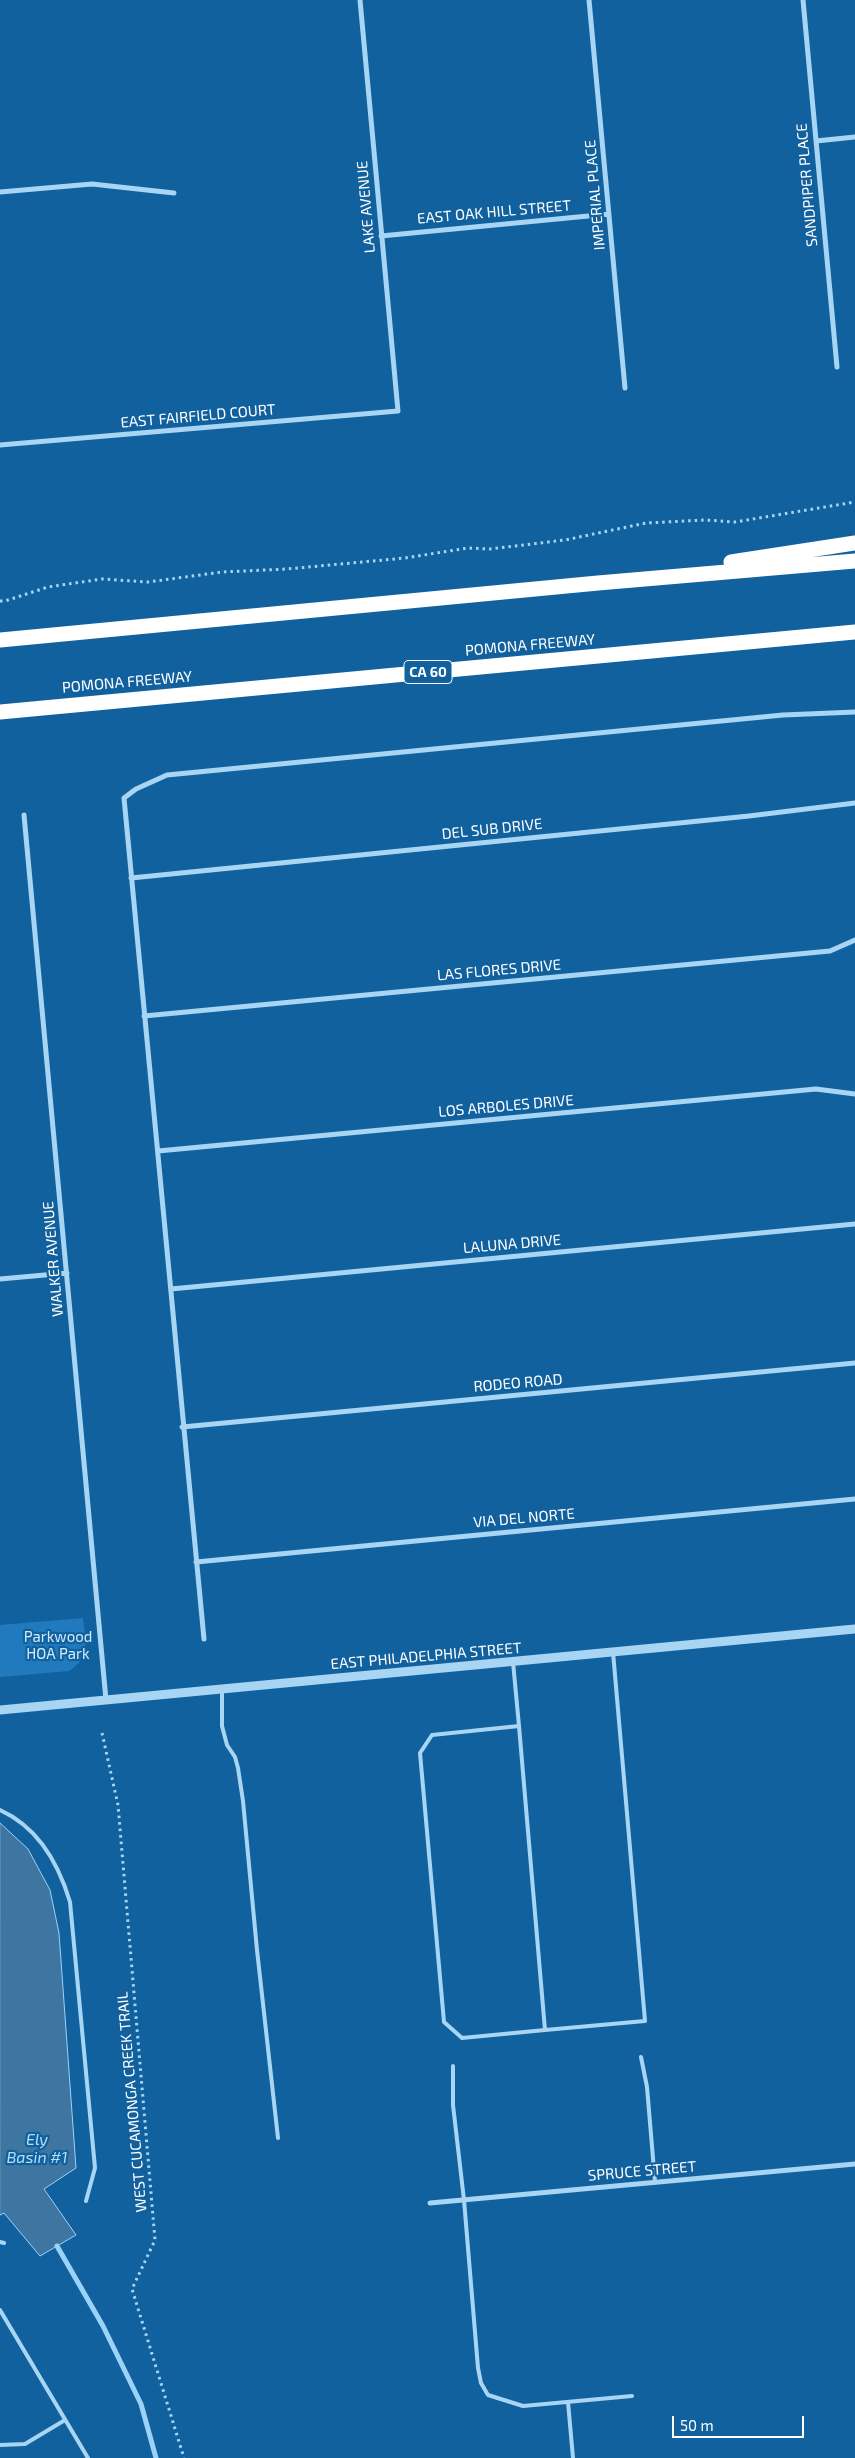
<!DOCTYPE html>
<html>
<head>
<meta charset="utf-8">
<style>
	body { margin:0 }
	#map { position:relative; width:855px; height:2458px; overflow:hidden; background:#11619f; font-family:"Exo 2",sans-serif }
	canvas { display:block }
	.scale { position:absolute; left:672px; top:2416px; width:132px; height:22px; box-sizing:border-box; border:2px solid #fff; border-top:0; padding-left:6px; font-size:15px; line-height:18px; white-space:nowrap; color:#fff; -webkit-text-stroke:4px #11619f; paint-order:stroke }
</style>
</head>
<body>
<div id="map">
<canvas width="855" height="2458"></canvas>
<div class="scale">50 m</div>
</div>
<script>
const c = document.querySelector('canvas').getContext('2d');
c.lineJoin = 'round';
function paint(path, color) {
  c.fillStyle = color;
  c.fill(path, 'evenodd');
}
function strokePath(path, color, width, dash) {
  c.strokeStyle = color;
  c.lineWidth = width;
  c.lineCap = dash ? 'butt' : 'round';
  c.setLineDash(dash || []);
  c.stroke(path);
}
function label(font, color, halo, rows, align = 'center') {
  c.font = font + ' "Exo 2",sans-serif';
  c.lineWidth = 4.5;
  c.setLineDash([]);
  c.textBaseline = 'middle';
  c.strokeStyle = halo;
  c.fillStyle = color;
  for (const [text, x, y, turn = 0] of rows) {
    c.save();
    c.translate(x, y);
    c.rotate((+turn || 0) * Math.PI / 180);
    c.textAlign = isNaN(turn) ? turn : align;
    if (halo) c.strokeText(text, 0, 0);
    c.fillText(text, 0, 0);
    c.restore();
  }
}
const green = new Path2D(`
	M83 1618C85 1640 92 1656 69 1671L0 1677V1625Z`);
const water = new Path2D(`
	M0 1823 28 1849 50 1890 59 1933 76 2168 44 2189 76 2235 40 2256 4 2213 0 2215Z`);
const stream = new Path2D(`
	M57 2246 103 2326 141 2404 156 2458`);
const path = new Path2D(`
	M0 601H5L48 587 102 579 148 582 222 572 287 569 405 558 468 548 490 549 565 540 646 523 705 520 735 522 855 502
	M102 1733 118 1805 155 2240 132 2289 184 2458`);
const service = new Path2D(`
	M513 1662 519 1726 432 1735 420 1753 444 2022 462 2038 545 2030 519 1726
	M222 1689V1726L227 1745 235 1757 238 1768 243 1801 257 1950 278 2138
	M0 1810C38 1827 59 1865 70 1902L95 2168 86 2201
	M545 2030 645 2021 613 1652
	M641 2057 647 2087 655 2182
	M453 2066V2105L464 2200 478 2368 481 2383 488 2395 523 2406 632 2396
	M0 2242 4 2243
	M0 2310 88 2458
	M568 2402 573 2458
	M0 2445 25 2444 65 2420`);
const minor = new Path2D(`
	M589 0 625 388
	M803 0 837 367
	M816 141 855 137
	M0 192 92 184 174 193
	M381 236 609 214
	M0 445 398 411 360 0
	M24 815 106 1700
	M131 878 749 816 855 803
	M144 1016 830 951 855 940
	M158 1151 816 1089 855 1094
	M0 1279 67 1273
	M171 1289 855 1224
	M182 1427 855 1363
	M196 1562 855 1499
	M204 1639 124 798 136 789 167 775 783 715 855 712
	M430 2203 855 2164`);
const tertiary = new Path2D(`
	M0 1710 855 1629`);
const motorway = new Path2D(`
	M731 562 855 543
	M0 640 598 583 855 561
	M0 712 855 632`);
const shields = [
	[428,672,48]
];
const shieldNames = [
	["CA 60",428,672]
];
const streetNames = [
	["SANDPIPER PLACE",807,185,-95],
	["IMPERIAL PLACE",595,195,-95],
	["LAKE AVENUE",366,207,-95],
	["EAST OAK HILL STREET",494,212,-5],
	["EAST FAIRFIELD COURT",198,416,-5],
	["POMONA FREEWAY",530,645,-5],
	["POMONA FREEWAY",127,682,-5],
	["DEL SUB DRIVE",492,829,-6],
	["LAS FLORES DRIVE",499,970,-5],
	["LOS ARBOLES DRIVE",506,1106,-5],
	["LALUNA DRIVE",512,1244,-5],
	["WALKER AVENUE",53,1259,-95],
	["RODEO ROAD",518,1383,-5],
	["VIA DEL NORTE",524,1518,-5],
	["EAST PHILADELPHIA STREET",426,1656,-5],
	["WEST CUCAMONGA CREEK TRAIL",132,2102,-95],
	["SPRUCE STREET",642,2171,-5]
];
const parkNames = [
	["Parkwood",58,1637],
	["HOA Park",58,1654]
];
const waterNames = [
	["Ely",37,2140],
	["Basin #1",37,2158]
];
paint(green, '#207abd');
paint(water, '#3e76a1');
strokePath(water, '#9bd2f8', 1);
strokePath(stream, '#9bd2f8', 5);
strokePath(path, '#a9d5f5', 3, [2.5, 4]);
strokePath(service, '#a9d5f5', 4);
strokePath(minor, '#a9d5f5', 5);
strokePath(tertiary, '#a9d5f5', 9);
strokePath(motorway, '#fff', 15);
for (const [x, y, w] of shields) {
  const box = new Path2D();
  box.roundRect(x - w / 2, y - 11.5, w, 23, 4);
  c.fillStyle = '#11619f';
  c.fill(box);
  strokePath(box, '#fff', 1);
}
label('bold 14px', '#fff', null, shieldNames);
label('15px', '#fff', '#11619f', streetNames);
label('15px', '#d2ebfe', '#11619f', parkNames);
label('italic 16px', '#b6defb', '#11619f', waterNames);
</script>
</body>
</html>
